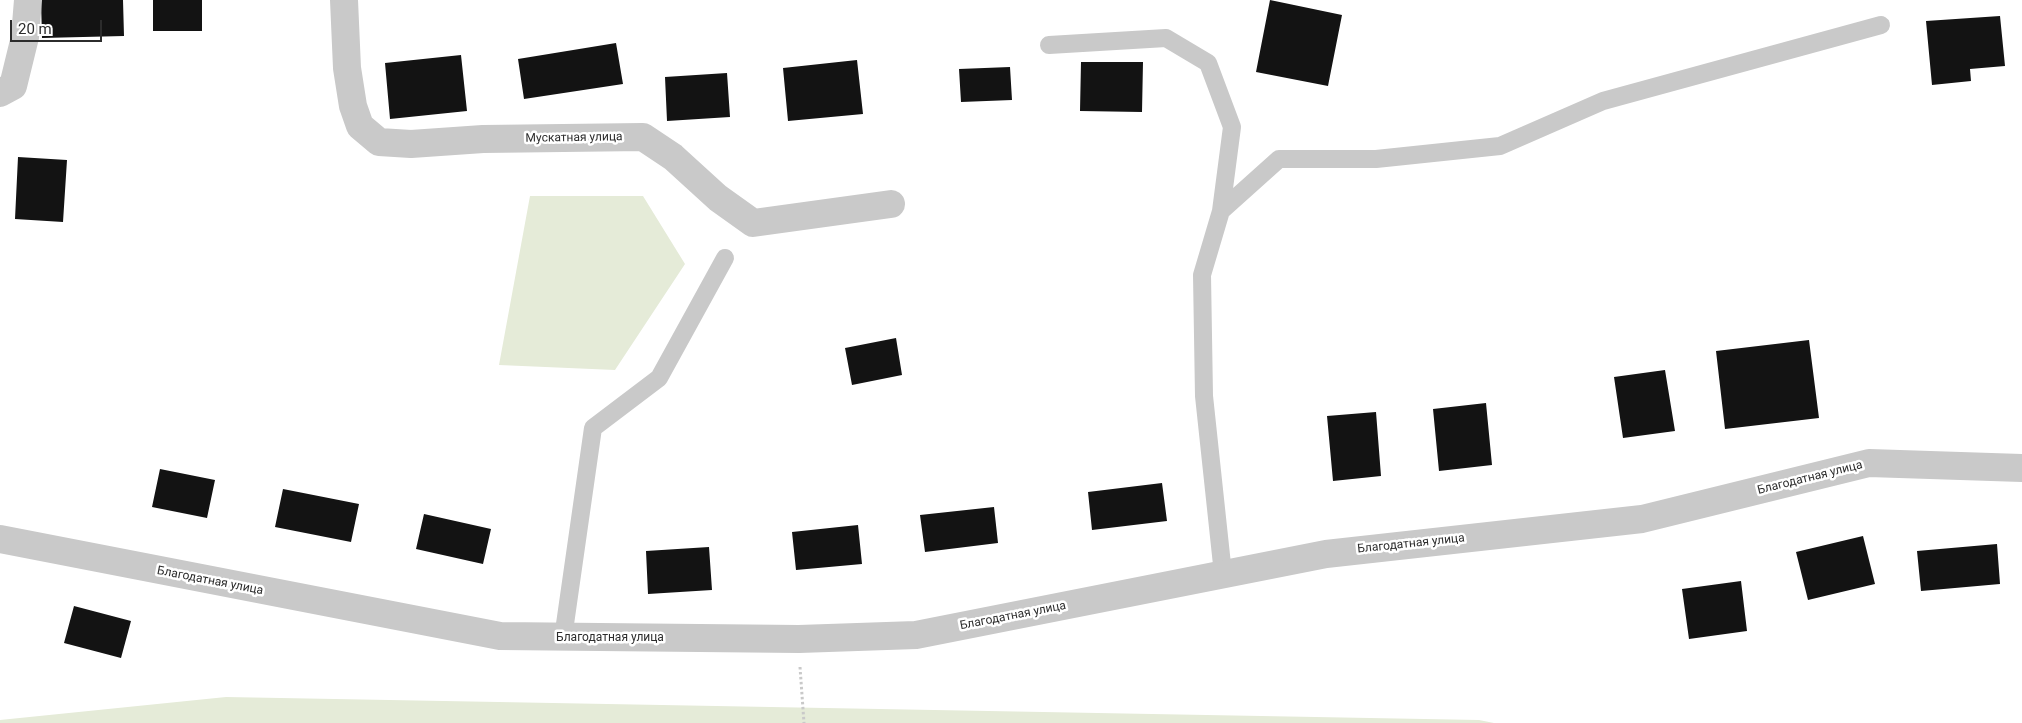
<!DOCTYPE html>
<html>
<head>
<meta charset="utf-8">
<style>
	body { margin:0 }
	#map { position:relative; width:2022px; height:723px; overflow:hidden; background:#fff; font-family:Roboto,sans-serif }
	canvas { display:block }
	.scale { position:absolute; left:10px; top:20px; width:92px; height:22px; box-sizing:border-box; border:2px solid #2c2c2c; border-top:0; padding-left:6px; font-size:15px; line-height:18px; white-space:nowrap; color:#2c2c2c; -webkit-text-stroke:4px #fff; paint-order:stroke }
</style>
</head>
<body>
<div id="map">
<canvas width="2022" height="723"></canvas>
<div class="scale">20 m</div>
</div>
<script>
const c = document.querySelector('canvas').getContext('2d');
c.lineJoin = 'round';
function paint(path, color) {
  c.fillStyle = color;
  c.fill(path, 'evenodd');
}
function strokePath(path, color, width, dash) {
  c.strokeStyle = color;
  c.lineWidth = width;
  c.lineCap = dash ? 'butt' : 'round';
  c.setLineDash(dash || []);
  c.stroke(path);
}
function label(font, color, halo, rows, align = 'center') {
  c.font = font + ' Roboto,sans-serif';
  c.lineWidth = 5;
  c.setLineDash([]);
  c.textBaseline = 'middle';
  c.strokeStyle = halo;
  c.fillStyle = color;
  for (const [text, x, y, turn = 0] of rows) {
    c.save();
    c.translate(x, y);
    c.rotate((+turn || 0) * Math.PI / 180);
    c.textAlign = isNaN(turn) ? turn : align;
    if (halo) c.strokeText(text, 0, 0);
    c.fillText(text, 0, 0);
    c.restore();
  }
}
const green = new Path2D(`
	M530 196H643L685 264 615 370 499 365Z
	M226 697 1479 720 1494 723H0V720Z`);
const building = new Path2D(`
	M41 0H123L124 36 42 38Z
	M153 0H202V31H153Z
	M1270 0 1342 15 1328 86 1256 72Z
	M2000 16 2005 66 1970 69 1971 81 1932 85 1926 21Z
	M616 43 623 84 524 99 518 59Z
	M461 55 467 111 390 119 385 63Z
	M857 60 863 114 788 121 783 68Z
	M1081 62H1143L1142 112 1080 111Z
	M1010 67 1012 100 961 102 959 69Z
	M727 73 730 117 667 121 665 77Z
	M18 157 67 160 63 222 15 219Z
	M896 338 902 375 852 385 845 348Z
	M1809 340 1819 418 1725 429 1716 351Z
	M1665 370 1675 431 1623 438 1614 377Z
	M1486 403 1492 465 1439 471 1433 409Z
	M1376 412 1381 476 1333 481 1327 416Z
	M160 469 215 480 207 518 152 507Z
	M1162 483 1167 521 1092 530 1088 492Z
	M283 489 359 504 351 542 275 527Z
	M994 507 998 543 925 552 920 515Z
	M424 514 491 529 483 564 416 549Z
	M858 525 862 564 796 570 792 532Z
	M1863 536 1875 584 1808 600 1796 552Z
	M1997 544 2000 584 1921 591 1917 551Z
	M709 547 712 590 648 594 646 551Z
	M1741 581 1747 631 1689 639 1682 589Z
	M74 606 131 621 121 658 64 643Z`);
const path = new Path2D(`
	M800 667 804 723`);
const lane = new Path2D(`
	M1049 45 1166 38 1208 63 1232 127 1221 211
	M1223 574 1204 396 1202 275 1221 211 1279 159H1376L1500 146 1603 101 1881 25
	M563 638 593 428 659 378 725 258`);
const street = new Path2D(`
	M344 0 347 68 353 106 360 126 379 142 411 144 483 139 643 137 673 157 718 198 753 223 891 204
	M0 93 13 86 25 37 28 0
	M0 539 500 636 799 639 916 635 1326 554 1642 519 1869 463 2022 468`);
const streetNames = [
	["Мускатная улица",574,138,-1],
	["Благодатная улица",1810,478,-14],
	["Благодатная улица",1411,544,-6],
	["Благодатная улица",210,581,11],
	["Благодатная улица",1013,616,-11],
	["Благодатная улица",610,638]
];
paint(green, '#e5ebd8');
paint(building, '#131313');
strokePath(path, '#c9c9c9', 3, [2.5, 2.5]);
strokePath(lane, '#c9c9c9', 18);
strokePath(street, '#c9c9c9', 28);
label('12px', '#2c2c2c', '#fff', streetNames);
</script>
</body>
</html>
